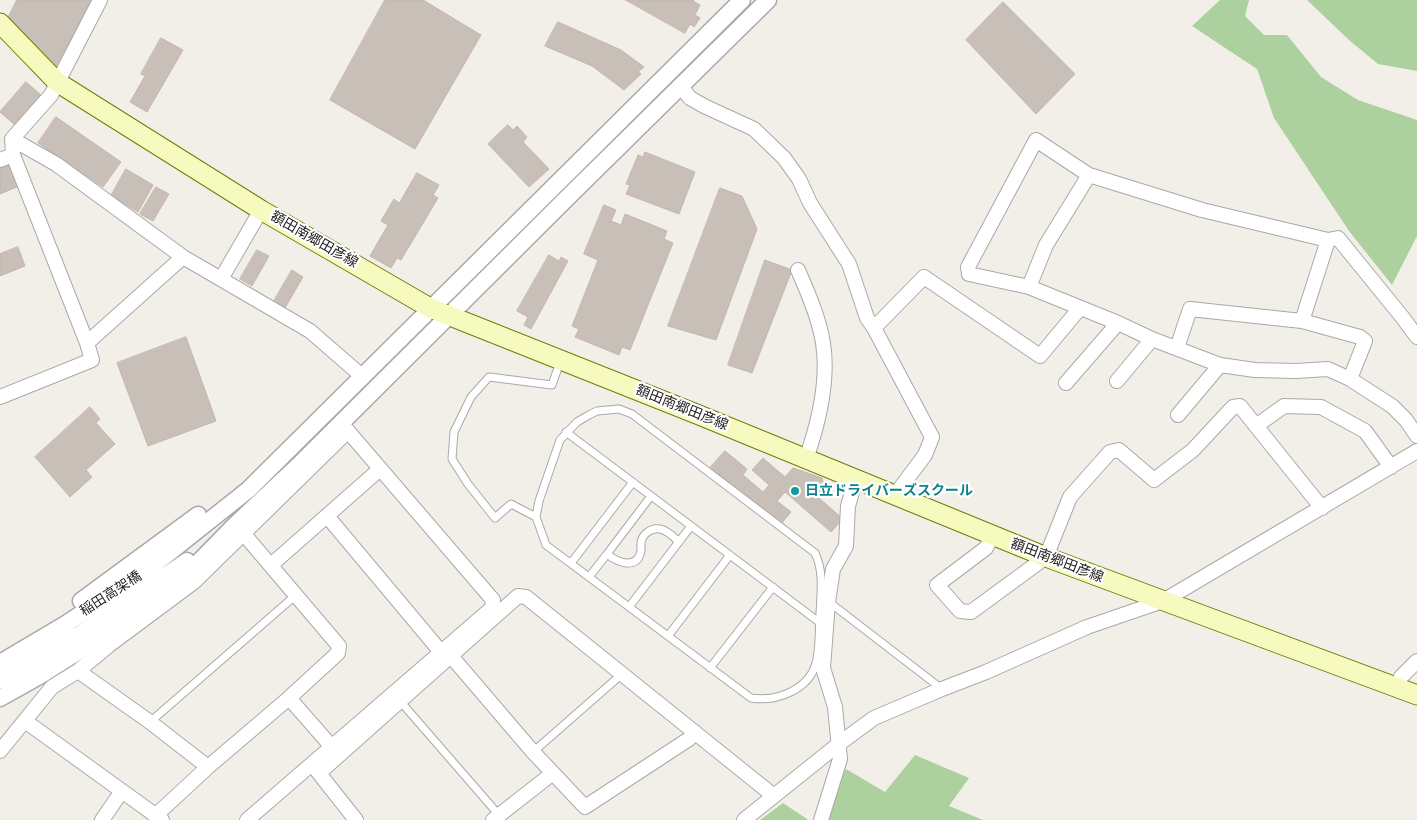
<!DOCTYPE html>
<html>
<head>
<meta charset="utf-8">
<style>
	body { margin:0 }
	canvas { display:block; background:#f2efe9 }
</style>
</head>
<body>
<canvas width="1417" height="820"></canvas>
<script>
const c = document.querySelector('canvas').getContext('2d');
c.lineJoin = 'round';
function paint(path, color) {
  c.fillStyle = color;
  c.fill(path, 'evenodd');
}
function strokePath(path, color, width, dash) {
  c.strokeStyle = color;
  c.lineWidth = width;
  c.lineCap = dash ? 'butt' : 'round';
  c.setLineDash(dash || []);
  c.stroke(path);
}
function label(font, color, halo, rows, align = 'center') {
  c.font = font + ' Helvetica,"Noto Sans JP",sans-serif';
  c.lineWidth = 4.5;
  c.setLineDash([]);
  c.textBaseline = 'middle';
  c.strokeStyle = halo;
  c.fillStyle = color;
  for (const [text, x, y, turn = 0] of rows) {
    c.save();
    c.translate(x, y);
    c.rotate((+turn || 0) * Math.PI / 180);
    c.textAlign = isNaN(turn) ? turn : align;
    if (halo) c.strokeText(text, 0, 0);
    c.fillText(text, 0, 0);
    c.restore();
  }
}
const forest = new Path2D(`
	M1220 0H1249L1245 16 1264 35H1287L1321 77 1358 100 1417 120V236L1392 285 1349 231 1274 118 1257 69 1192 26Z
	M1307 0H1417V71L1378 64 1349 40Z
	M915 755 969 778 949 806 983 820H826L838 784 846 769 885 792Z
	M783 803 807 819V820H760Z`);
const building = new Path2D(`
	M17 0H96L59 68 8 18Z
	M385 0H423L481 35 415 149 330 100Z
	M626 0H694L693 1 700 5 695 15 700 18 694 27 690 24 685 33Z
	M1003 2 1075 74 1036 114 966 40Z
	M558 22 621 50 644 67 638 72 641 74 624 90 592 66 545 46Z
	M161 38 183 50 147 112 130 102 145 76 141 74Z
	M26 82 42 96 16 126 0 112Z
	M56 117 121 162 103 187 38 143Z
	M508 125 513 130 517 126 527 137 523 142 549 169 529 187 488 144Z
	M645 152 695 172 679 214 626 194 630 185 626 184 638 155 643 157Z
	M10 162 19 186 0 194V166Z
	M126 169 153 185 138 212 111 196Z
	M417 173 439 185 433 195 438 198 401 260 397 258 391 268 370 256 388 225 381 221 394 199 399 203Z
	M156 187 169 194 153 221 140 214Z
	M720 188 742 196 757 229 716 340 668 326Z
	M604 205 616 210 611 221 621 225 625 214 667 231 664 239 673 243 630 350 622 347 619 355 575 337 579 329 572 326 598 260 584 254Z
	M18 247 25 266 0 276V254Z
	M257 250 269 256 252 286 240 279Z
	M549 255 559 261 561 257 568 261 531 329 524 325 528 317 517 311Z
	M765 260 792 270 752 373 728 365Z
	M292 270 303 277 285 308 274 301Z
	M186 337 216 421 148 446 117 363Z
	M90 407 100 419 96 423 115 444 86 470 92 477 70 497 35 457Z
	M725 451 747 469 743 475 763 492 769 485 752 470 763 458 785 477 793 468 822 478 826 491 819 498 843 519 831 532 785 492 777 501 791 512 781 524 710 468Z`);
const service = new Path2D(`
	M619 409 632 414 815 553C824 571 821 594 820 613 819 628 820 649 816 663 809 690 776 702 751 698L546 545 536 517 539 501 560 440 577 422 589 415 597 411Z
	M566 432 819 622
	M536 517 511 504 495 518 468 484 452 459 454 432 471 397 489 377 552 385 560 362
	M607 554 651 496
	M571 563 633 482
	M589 577 607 554C617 562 637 571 641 551 642 546 640 549 641 544 641 535 651 527 660 529 667 530 674 537 679 542
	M829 602 942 689
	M629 607 691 526
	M668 636 730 555
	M710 668 773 587
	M400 701 499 815
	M150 722 296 595
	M533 752 622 674`);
const minor = new Path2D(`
	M681 87 690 98 704 106 754 129 784 158 799 179 810 203 849 264 867 318 874 328
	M12 139 56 164 183 257 310 331 363 377
	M13 155 87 343 183 257
	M0 160 13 155 12 139 51 95 100 0
	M1328 240 1338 238 1403 318 1417 337
	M798 270C808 293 819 318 823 343 829 381 819 422 806 459
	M221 279 261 210
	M1029 287 1046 245 1089 175
	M1302 321 1328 240 1202 210 1089 175 1036 140 968 267 969 274 1029 287 1118 323 1152 339 1220 365 1255 370 1296 371 1328 369 1350 379 1392 406 1406 420 1417 436
	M1177 348 1190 309 1302 321 1360 337 1365 341 1350 379
	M1117 381 1152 339
	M1066 383 1118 323
	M0 397 92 360 87 343
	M1178 415 1220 365
	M1256 426 1284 406 1321 407 1365 431 1391 467
	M895 495 925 455 932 437 874 328 924 277 1040 356 1080 308
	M327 516 441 652
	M993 535 986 548 937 585 960 611 971 612 1046 557 1070 497 1110 452 1119 450 1154 480 1193 450 1233 407 1240 406 1322 508
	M271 565 380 469
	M451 656 533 752 585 807 689 739 695 732
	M78 671 150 722 208 767 289 698 338 653 339 646 243 533 235 525
	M1396 688 1401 677 1417 661
	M289 698 331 746
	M25 721 162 820
	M0 751 52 687 78 671 108 646 194 582 348 431
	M314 767 356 820
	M319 773 518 596 526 597 774 796
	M155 816 208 767
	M102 820 122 791
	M247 820 492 608 493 600 341 423
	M493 820 553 773
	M744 820 840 743 874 718 942 689 986 672 1087 627 1163 601 1417 451
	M821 820 840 759 835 707 823 668 828 602 833 569 846 546 848 506 856 479`);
const tertiary = new Path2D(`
	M81 601 198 515
	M0 663 66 624 146 571 248 490 742 0
	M0 680 79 635 187 561
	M0 698 41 675 128 620 190 571 235 525 301 463 566 199 768 0`);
const secondary = new Path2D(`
	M0 23 57 82 261 210 430 308 699 415 1046 557 1417 695`);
const markers = [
	[795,491,5,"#0f9aa8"]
];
const streetNames = [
	["額田南郷田彦線",314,240,30],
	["額田南郷田彦線",682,408,22],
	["額田南郷田彦線",1057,561,21],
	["稲田高架橋",111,594,-33]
];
const cultureNames = [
	["日立ドライバーズスクール",805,491]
];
paint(forest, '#add19e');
paint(building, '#c7bfb8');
strokePath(building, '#c4b6ab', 1);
strokePath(service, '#a9a9a9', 9);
strokePath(minor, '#a9a9a9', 16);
strokePath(tertiary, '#a9a9a9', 19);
strokePath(secondary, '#707d05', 21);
strokePath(service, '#fff', 7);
strokePath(minor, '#fff', 14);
strokePath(tertiary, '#fff', 16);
strokePath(secondary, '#f7fabf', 19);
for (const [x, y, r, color] of markers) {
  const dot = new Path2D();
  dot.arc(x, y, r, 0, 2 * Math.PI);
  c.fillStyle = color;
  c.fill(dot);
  strokePath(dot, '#fff', 2);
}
label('14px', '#222', '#fff', streetNames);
label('bold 14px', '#0d838f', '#fff', cultureNames, 'left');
</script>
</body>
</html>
